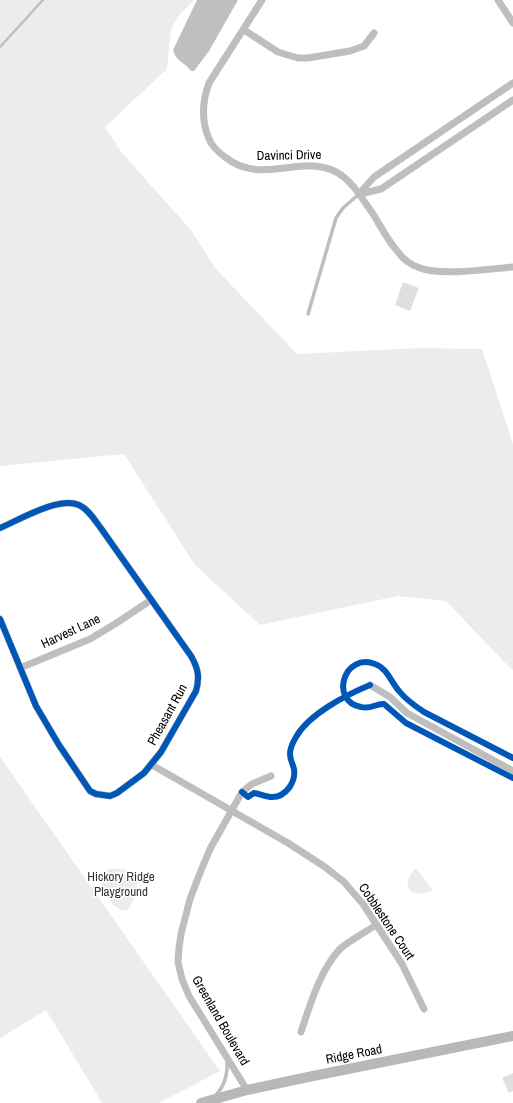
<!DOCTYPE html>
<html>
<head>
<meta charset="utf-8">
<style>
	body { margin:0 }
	canvas { display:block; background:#fff }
</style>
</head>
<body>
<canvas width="513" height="1103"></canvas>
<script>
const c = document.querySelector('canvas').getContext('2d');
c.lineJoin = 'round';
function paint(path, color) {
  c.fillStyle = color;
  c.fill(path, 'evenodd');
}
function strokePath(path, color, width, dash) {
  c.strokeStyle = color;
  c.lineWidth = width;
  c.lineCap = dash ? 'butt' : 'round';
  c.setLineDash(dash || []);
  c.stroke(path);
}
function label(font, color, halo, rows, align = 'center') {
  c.font = font + ' "Archivo Narrow",sans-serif';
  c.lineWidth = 3;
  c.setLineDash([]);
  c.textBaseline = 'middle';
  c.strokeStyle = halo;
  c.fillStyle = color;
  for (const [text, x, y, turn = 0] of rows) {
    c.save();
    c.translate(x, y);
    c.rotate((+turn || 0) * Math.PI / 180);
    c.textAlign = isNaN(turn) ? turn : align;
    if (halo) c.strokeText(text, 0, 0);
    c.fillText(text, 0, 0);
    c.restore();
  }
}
const green = new Path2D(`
	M0 0H194L179 15 171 29 167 69 105 127 122 153 190 229 216 269 297 354 421 348 482 349 513 444V670L509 667 446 601 398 596 260 625 195 565 124 454 0 466Z
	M0 757 220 1071 159 1103H102L46 1010 0 1038Z
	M416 868 433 890C411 901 398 885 416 868Z
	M110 869C120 869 133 868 139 878L135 897 128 910C113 913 97 886 102 873Z`);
const water = new Path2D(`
	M197 0H238L209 51 194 71H191C185 62 176 62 173 50Z`);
const stream = new Path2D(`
	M0 47 43 0`);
const building = new Path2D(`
	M403 282 419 288 410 311 395 305Z
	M513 1073V1091L509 1093 502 1078Z`);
const lane = new Path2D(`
	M308 314 336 218 343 208 359 194
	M215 1096C225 1086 228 1074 227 1060`);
const street = new Path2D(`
	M262 0 209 83C202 102 201 120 209 139 212 146 218 152 225 157 262 187 304 152 338 173 353 182 363 200 373 214 381 227 388 241 398 252 403 259 411 265 420 268 440 276 489 269 513 267
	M498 0 513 23
	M244 30 278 52 298 58H308L350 51 364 46 374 33
	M359 194 374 177 513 83
	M360 194 381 189 513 100
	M0 528C19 520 59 496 79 505 88 509 94 519 100 527L191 656C198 668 200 677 196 691L161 752 144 773 117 793 110 796 96 794 90 791 59 745 36 706 0 619
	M20 668 90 639 115 624 151 600
	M370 685 390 697 407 713 513 771
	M152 765 288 843 325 867 344 882 363 904 402 964 424 1009
	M301 1032C310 1005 320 970 340 949 348 941 366 932 376 925
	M247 1090 189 996 182 979 178 962 179 948 181 934 190 899 200 873 210 849 242 792 252 784 271 776`);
const secondary = new Path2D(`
	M201 1103 247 1090 313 1076 513 1036`);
const cycleway = new Path2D(`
	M0 528C19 520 59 496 79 505 88 509 94 519 100 527L191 656C198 668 200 677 196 691L161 752 144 773 117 793 110 796 96 794 90 791 59 745 36 706 0 619
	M513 758 424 712C415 706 406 700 399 691 391 682 387 668 375 664 344 652 329 701 361 707 371 710 376 703 384 704L406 723 513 778
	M242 792 248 797 254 793C261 794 266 797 272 797 286 797 296 782 294 769 293 764 290 760 290 754 290 748 293 742 296 737 309 714 346 695 370 685`);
const streetNames = [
	["Davinci Drive",289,156,-1],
	["Harvest Lane",71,632,-25],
	["Pheasant Run",168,715,-61],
	["Cobblestone Court",386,922,56],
	["Greenland Boulevard",220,1021,60],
	["Ridge Road",354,1055,-11]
];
const parkNames = [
	["Hickory Ridge",121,878],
	["Playground",121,893]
];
paint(green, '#ececec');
paint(water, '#bfbfbf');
strokePath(stream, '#bfbfbf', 2.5);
paint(building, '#dfdfdf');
strokePath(lane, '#bebebe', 3.5);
strokePath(street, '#bebebe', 7);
strokePath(secondary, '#b8b8b8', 10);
strokePath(cycleway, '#0057b8', 6);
label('13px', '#000', '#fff', streetNames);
label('13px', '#333', '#fff', parkNames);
</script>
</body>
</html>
